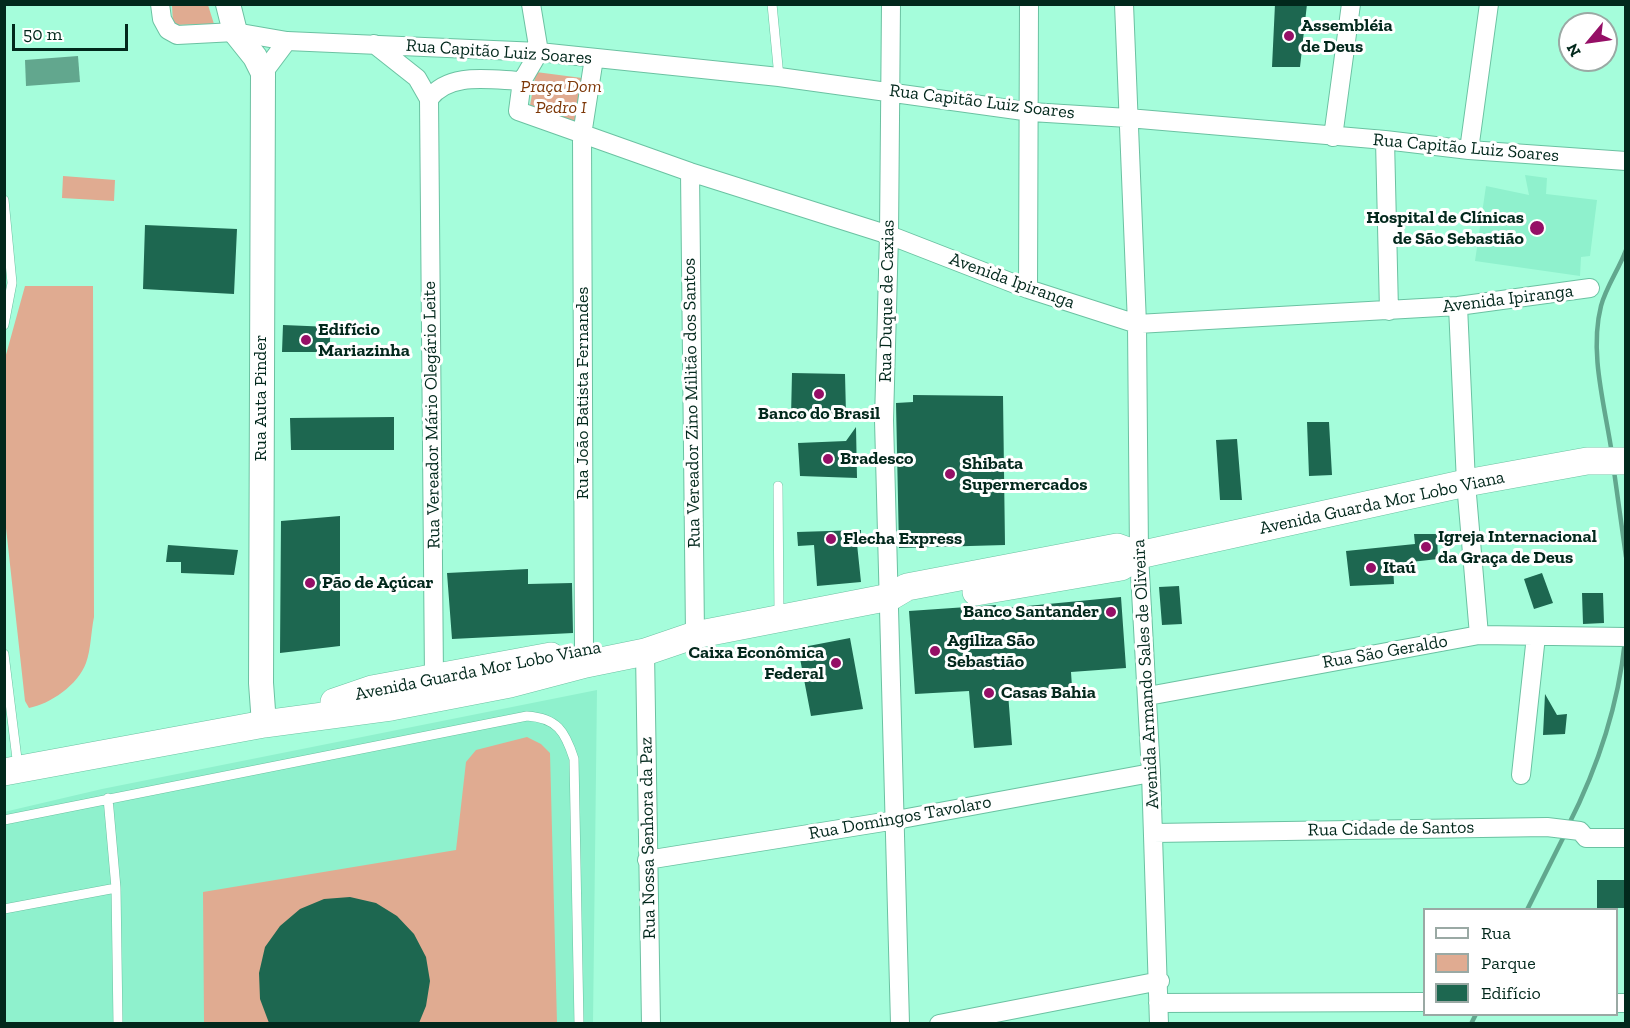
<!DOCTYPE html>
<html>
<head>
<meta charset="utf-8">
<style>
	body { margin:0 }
	#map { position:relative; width:1630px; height:1028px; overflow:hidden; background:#a5fddb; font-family:"Zilla Slab",serif }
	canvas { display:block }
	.frame { position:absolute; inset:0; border:6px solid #02281c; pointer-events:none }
	.legend { position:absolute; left:1423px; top:908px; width:195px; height:108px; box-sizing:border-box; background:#fff; border:2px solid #9aa9a4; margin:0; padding:8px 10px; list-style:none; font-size:18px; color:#02281c }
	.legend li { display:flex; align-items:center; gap:12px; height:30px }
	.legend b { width:30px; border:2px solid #9aa9a4 }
	.north { position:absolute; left:1558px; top:12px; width:60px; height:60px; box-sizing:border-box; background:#fff; border:2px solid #9aa9a4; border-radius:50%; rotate:241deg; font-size:16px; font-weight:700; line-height:24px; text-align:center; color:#02281c }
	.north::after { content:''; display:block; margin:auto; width:21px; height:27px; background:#950f66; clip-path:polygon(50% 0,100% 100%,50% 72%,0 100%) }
	.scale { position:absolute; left:12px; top:24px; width:116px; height:27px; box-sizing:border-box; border:3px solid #02281c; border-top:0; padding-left:8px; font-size:18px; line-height:21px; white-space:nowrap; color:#02281c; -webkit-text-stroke:4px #fff; paint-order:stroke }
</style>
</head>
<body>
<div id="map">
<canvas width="1630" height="1028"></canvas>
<div class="frame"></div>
<ul class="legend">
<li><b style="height:8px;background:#fff"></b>Rua</li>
<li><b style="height:16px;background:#e0ab91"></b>Parque</li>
<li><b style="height:16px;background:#1d6750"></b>Edifício</li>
</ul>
<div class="north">N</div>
<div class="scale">50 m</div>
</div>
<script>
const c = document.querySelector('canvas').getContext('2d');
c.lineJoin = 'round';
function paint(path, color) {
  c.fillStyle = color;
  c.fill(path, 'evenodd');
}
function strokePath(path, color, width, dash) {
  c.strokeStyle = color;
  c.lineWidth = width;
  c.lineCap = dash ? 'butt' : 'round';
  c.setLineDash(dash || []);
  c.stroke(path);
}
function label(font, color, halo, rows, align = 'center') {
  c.font = font + ' "Zilla Slab",serif';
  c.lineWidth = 6;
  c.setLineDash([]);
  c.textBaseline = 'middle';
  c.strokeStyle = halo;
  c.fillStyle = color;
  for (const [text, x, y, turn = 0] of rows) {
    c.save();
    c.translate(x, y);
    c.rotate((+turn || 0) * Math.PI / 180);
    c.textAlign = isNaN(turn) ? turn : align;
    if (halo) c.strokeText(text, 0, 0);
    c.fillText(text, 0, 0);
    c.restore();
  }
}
const built = new Path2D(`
	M1525 175 1547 178 1546 194 1597 200 1590 256 1581 257 1580 276 1475 261 1486 186 1529 195Z
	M597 690 593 1023H5L4 812 102 789Z`);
const green = new Path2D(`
	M172 5H208L214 24 173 25Z
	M536 72 582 78 587 127 529 111Z
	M63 176 115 180 114 201 62 198Z
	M25 286H93L94 617C91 631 91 649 86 663 78 685 50 704 29 708L25 701 5 519 4 362Z
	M527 737 541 744 550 753 557 1023H204L203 892 456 850 466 762 476 750Z`);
const water = new Path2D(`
	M78 56 80 82 26 86 25 60Z`);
const stream = new Path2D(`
	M1612 454C1605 406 1589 353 1601 306 1606 287 1619 269 1626 250
	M1614 471 1626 557
	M1568 826C1598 767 1618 707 1625 641
	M1527 910 1565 834
	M1471 1024 1476 1014`);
const building = new Path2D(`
	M1275 4H1307L1300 67H1272Z
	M145 225 237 229 234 294 143 289Z
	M283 325 331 327 329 352H282Z
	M792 373 845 374 846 414 791 417Z
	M913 395 1003 396 1005 545 899 548 896 403 913 402Z
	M394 417V450H291L290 418Z
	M1307 422H1329L1332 475 1309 476Z
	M856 427 857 478 800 476 798 443 846 441Z
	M1237 439 1242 500H1220L1216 440Z
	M340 516V646L280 653 281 521Z
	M861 530 860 544H857L861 582 817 586 814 545 798 546 797 532Z
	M1414 534H1437L1438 559 1393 564 1394 584 1350 586 1346 551 1415 544Z
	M168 545 238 550 234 575 181 573V562H166Z
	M528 569V584L572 583 573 633 452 639 447 573Z
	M1542 573 1553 603 1534 609 1524 579Z
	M1179 586 1182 624 1162 625 1159 587Z
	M1582 593H1603L1604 623 1583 624Z
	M1121 597 1126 668 1071 672 1072 687 1008 693 1012 745 974 748 969 691 915 694 909 611 996 605V609Z
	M850 638 863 709 811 716 798 648Z
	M1545 694 1557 715 1567 714 1565 734 1543 735Z
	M1597 880H1626V908H1597Z
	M350 897 376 903 397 916 414 934 426 957 430 981 426 1006 419 1023H269L260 999 259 973 265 947 280 926 300 909 324 899Z`);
const service = new Path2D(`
	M772 4 779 77
	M4 200 12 283 4 325
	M778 486 779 615
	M4 654 18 767
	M108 798 116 888 118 1024
	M4 820 527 716C557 718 565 731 574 759L579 1024
	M4 909 116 888`);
const minor = new Path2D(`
	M160 4 162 19 168 30 177 35 235 32 287 41 539 52 779 77 1031 112 1128 118 1385 140 1469 150 1626 161
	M531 4 539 52 522 81 518 111 690 172 889 235 1028 289 1137 324 1458 306 1590 288
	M891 4 889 235 884 420 900 1024
	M1124 4 1137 324 1139 555 1151 773 1159 1024
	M374 44 417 78 429 99 434 678 429 687
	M263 73 287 41
	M429 99C449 71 491 80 522 81
	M1333 137 1351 4
	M1385 140 1389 311
	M1469 150 1489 4
	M690 172 695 635
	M1028 289 1029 4
	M1458 306 1466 483 1479 635
	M584 650 582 135 594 58
	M645 652 651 1024
	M1148 696 1479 635 1626 637
	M1521 775 1536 636
	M1154 833 1547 827 1580 831 1586 838H1626
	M647 860 896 820 1151 773
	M1158 1003 1424 1002
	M1616 1003H1626
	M939 1024 1160 981`);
const secondary = new Path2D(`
	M228 4 235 32 255 57 263 73 261 683 264 724`);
const primary = new Path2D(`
	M976 592 1121 567 1139 555 1466 483 1587 461H1626
	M334 702 372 689 551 656
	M4 772 264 724 391 707 510 684 586 664 645 652 695 635 890 597 907 587 1117 547 1139 555`);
const markers = [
	[1289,36,6,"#950f66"],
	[1537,228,8,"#950f66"],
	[306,340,6,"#950f66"],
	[819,394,6,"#950f66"],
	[828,459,6,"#950f66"],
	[950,474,6,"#950f66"],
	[831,539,6,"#950f66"],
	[1426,547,6,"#950f66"],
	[1371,568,6,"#950f66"],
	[310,583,6,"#950f66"],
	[1111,612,6,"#950f66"],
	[935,651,6,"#950f66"],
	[836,663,6,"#950f66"],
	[989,693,6,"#950f66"]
];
const poiNames = [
	["Assembléia",1301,26],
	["de Deus",1301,47],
	["Hospital de Clínicas",1524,218,"right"],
	["de São Sebastião",1524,239,"right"],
	["Edifício",318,330],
	["Mariazinha",318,351],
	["Banco do Brasil",819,414,"center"],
	["Bradesco",840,459],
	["Shibata",962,464],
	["Supermercados",962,485],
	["Igreja Internacional",1438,537],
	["da Graça de Deus",1438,558],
	["Flecha Express",843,539],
	["Itaú",1383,568],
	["Pão de Açúcar",322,583],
	["Banco Santander",1099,612,"right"],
	["Agiliza São",947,641],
	["Sebastião",947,662],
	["Caixa Econômica",824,653,"right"],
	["Federal",824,674,"right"],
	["Casas Bahia",1001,693]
];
const streetNames = [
	["Rua Capitão Luiz Soares",499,52,4],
	["Rua Capitão Luiz Soares",982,102,7],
	["Rua Capitão Luiz Soares",1466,148,5],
	["Avenida Ipiranga",1012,281,20],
	["Avenida Ipiranga",1508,299,-7],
	["Rua Duque de Caxias",887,301,-89],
	["Rua João Batista Fernandes",583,393,-90],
	["Rua Auta Pinder",261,398,-90],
	["Rua Vereador Zino Militão dos Santos",692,403,-91],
	["Rua Vereador Mário Olegário Leite",432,415,-91],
	["Avenida Guarda Mor Lobo Viana",1382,503,-12],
	["Rua São Geraldo",1385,652,-10],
	["Avenida Guarda Mor Lobo Viana",478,671,-11],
	["Avenida Armando Sales de Oliveira",1146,674,-93],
	["Rua Domingos Tavolaro",900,818,-10],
	["Rua Cidade de Santos",1391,829,-1],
	["Rua Nossa Senhora da Paz",648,838,-91]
];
const parkNames = [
	["Praça Dom",561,87],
	["Pedro I",561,108]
];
paint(built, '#8ff1cd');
paint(green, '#e0ab91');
paint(water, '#62a78e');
strokePath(stream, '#62a78e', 4.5);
paint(building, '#1d6750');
strokePath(service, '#6bc2a2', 10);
strokePath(minor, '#6bc2a2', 20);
strokePath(secondary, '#6bc2a2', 26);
strokePath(primary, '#6bc2a2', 28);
strokePath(service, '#fff', 9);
strokePath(minor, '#fff', 18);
strokePath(secondary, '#fff', 24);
strokePath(primary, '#fff', 27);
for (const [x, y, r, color] of markers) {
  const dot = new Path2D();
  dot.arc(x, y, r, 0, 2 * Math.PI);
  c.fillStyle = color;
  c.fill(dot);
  strokePath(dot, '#fff', 2);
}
label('bold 18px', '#02281c', '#fff', poiNames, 'left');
label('18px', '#02281c', '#fff', streetNames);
label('italic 18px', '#7d3707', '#fff', parkNames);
</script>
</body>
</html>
